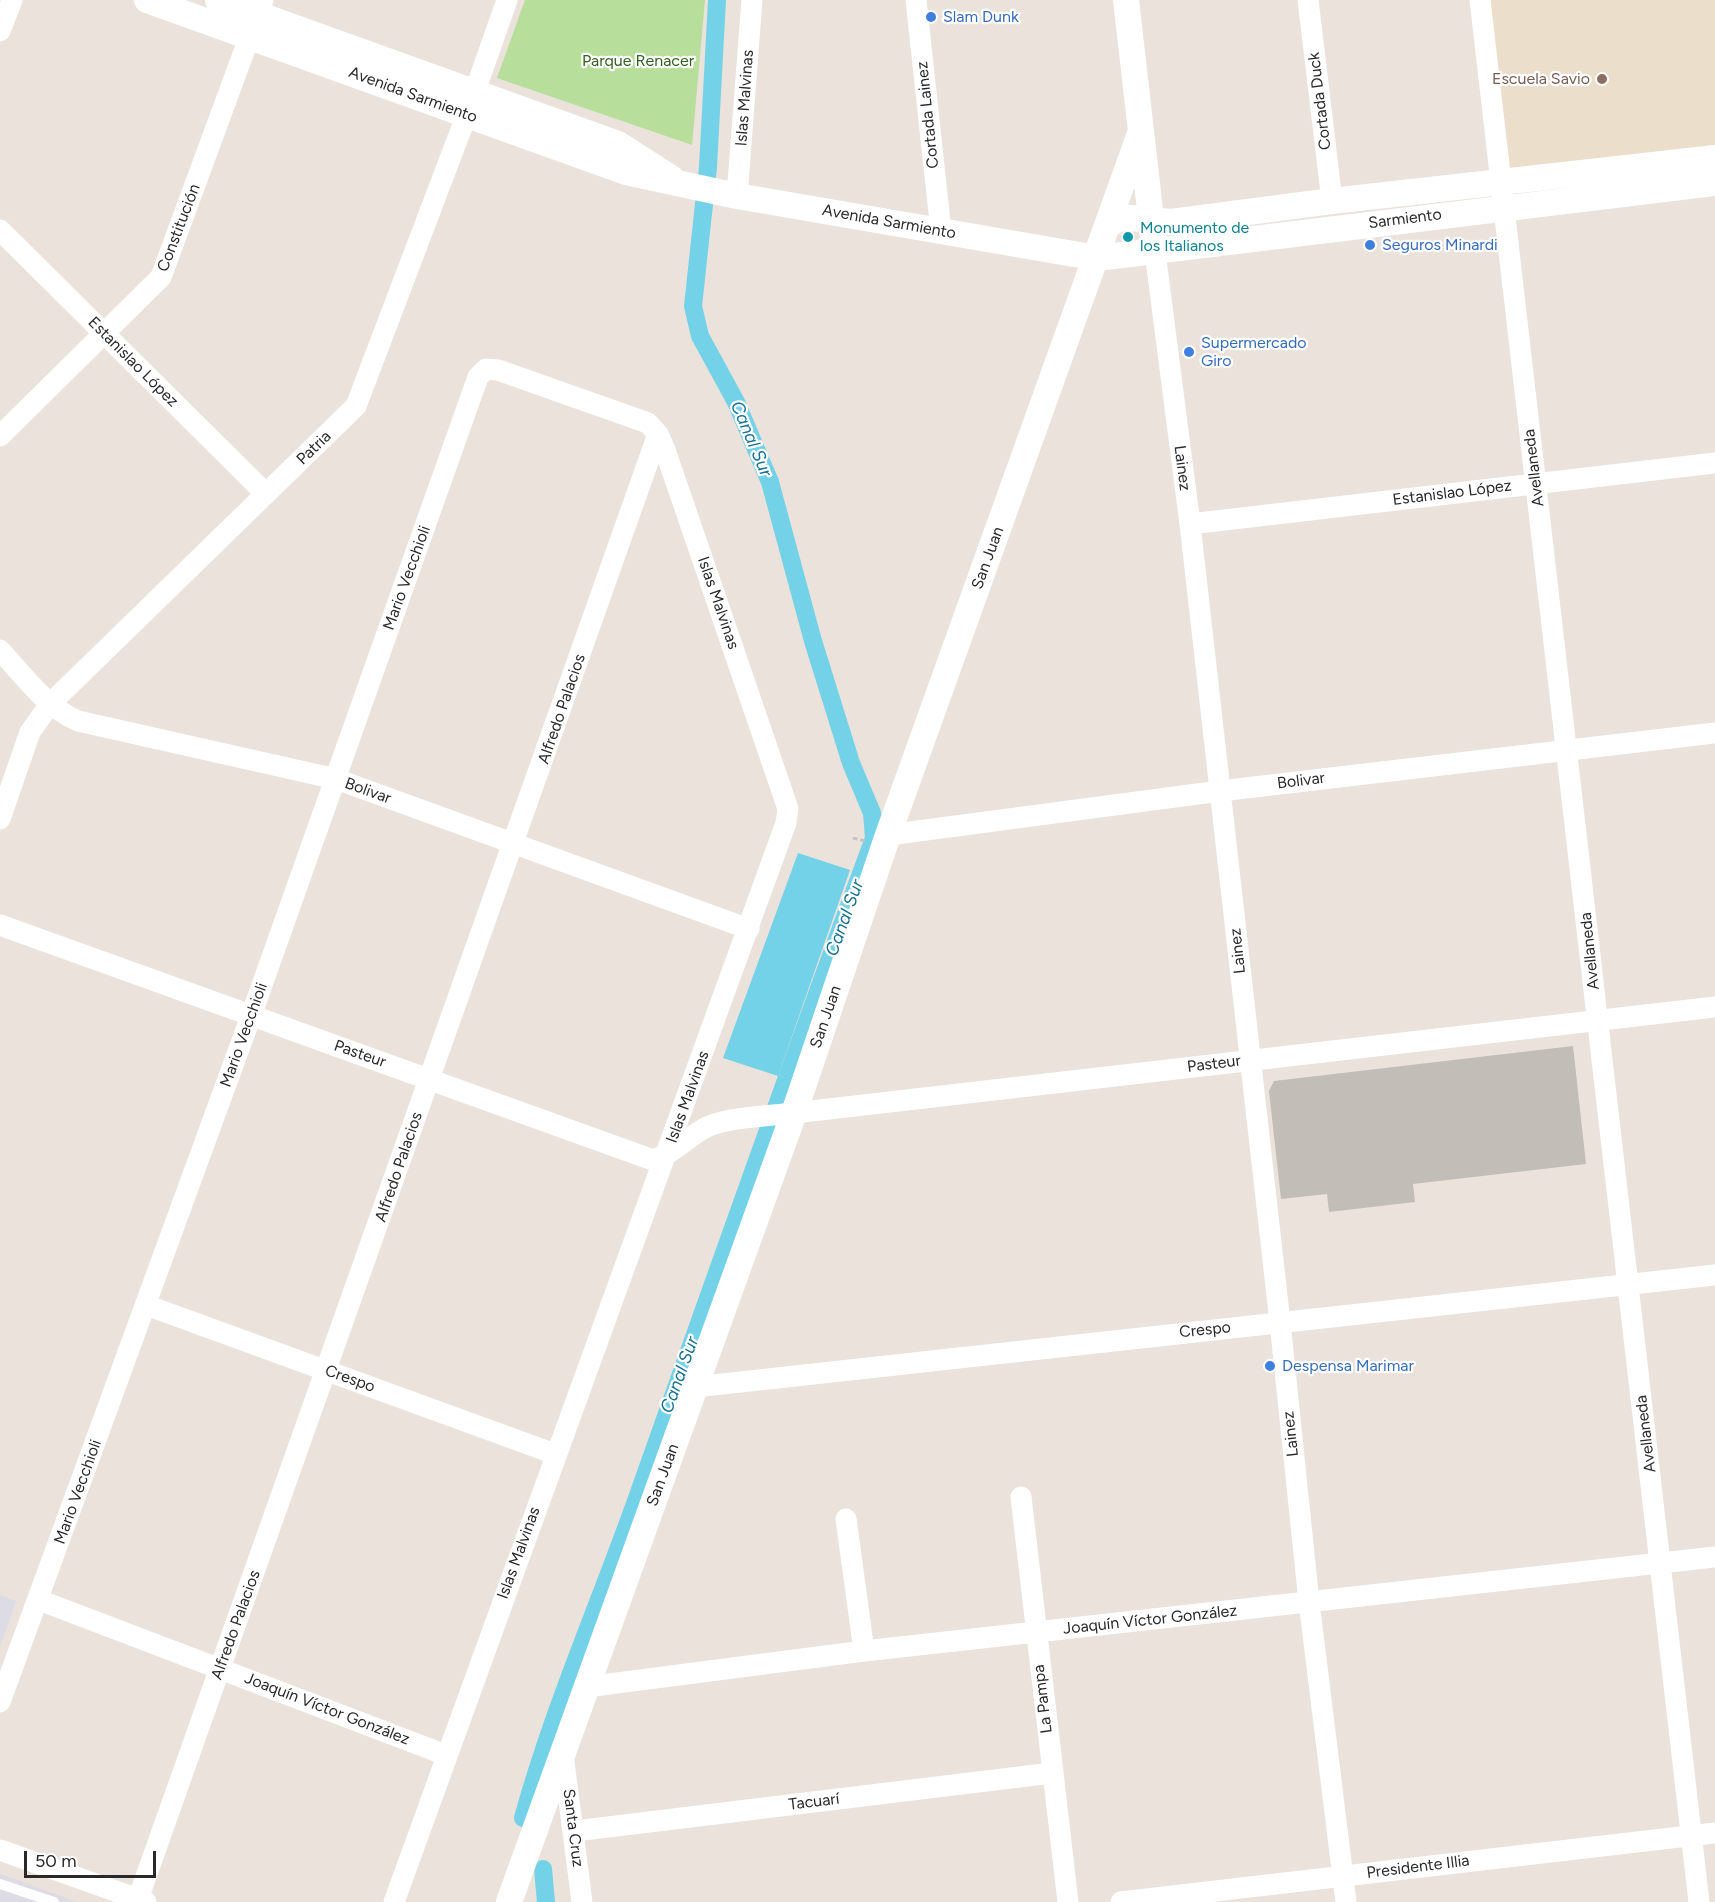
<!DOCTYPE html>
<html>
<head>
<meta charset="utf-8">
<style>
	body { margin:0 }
	#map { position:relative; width:1715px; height:1902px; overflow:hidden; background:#eae2db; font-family:Figtree,sans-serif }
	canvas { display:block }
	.scale { position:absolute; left:24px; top:1851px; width:132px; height:27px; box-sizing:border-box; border:3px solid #292929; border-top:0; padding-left:8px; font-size:18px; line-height:21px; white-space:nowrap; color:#292929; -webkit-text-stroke:4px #fff; paint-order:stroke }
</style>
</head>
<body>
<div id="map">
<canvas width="1715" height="1902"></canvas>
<div class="scale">50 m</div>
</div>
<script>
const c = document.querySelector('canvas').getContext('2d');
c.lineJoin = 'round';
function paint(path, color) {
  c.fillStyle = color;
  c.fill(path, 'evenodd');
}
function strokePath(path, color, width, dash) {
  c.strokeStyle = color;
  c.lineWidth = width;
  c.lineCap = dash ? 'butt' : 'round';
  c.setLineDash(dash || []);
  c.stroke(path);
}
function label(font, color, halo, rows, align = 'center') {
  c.font = font + ' Figtree,sans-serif';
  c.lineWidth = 4.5;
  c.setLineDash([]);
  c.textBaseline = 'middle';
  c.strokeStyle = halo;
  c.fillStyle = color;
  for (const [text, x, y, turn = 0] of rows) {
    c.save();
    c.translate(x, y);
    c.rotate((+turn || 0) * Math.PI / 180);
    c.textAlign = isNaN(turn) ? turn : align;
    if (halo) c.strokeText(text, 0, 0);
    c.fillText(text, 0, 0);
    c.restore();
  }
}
const industrial = new Path2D(`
	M0 1595 16 1601 0 1648Z
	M0 1874 77 1902H0Z`);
const education = new Path2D(`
	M1480 0H1715V158L1500 182Z`);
const green = new Path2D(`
	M525 0H705L692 145 497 78Z`);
const water = new Path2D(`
	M798 853 850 870 778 1076 723 1058Z`);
const canal = new Path2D(`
	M523 1818C553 1709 599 1605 637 1498 715 1278 793 1057 874 838L872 813 851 763 813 641 770 482 736 402 700 336 693 306 708 167 717 0
	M543 1869 546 1902`);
const building = new Path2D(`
	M1573 1046 1586 1164 1413 1184 1415 1202 1329 1212 1327 1194 1281 1199 1269 1091 1274 1081Z`);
const path = new Path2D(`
	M853 838 865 841`);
const service = new Path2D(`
	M0 1884 54 1902`);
const minor = new Path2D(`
	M916 0 941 231
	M1308 0 1332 201
	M1480 0 1699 1902
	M0 31 12 0
	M737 196 752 0
	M0 230 266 494
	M1155 252 1190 524 1280 1322 1309 1602 1346 1902
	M0 436 161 277 263 0
	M1190 524 1715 463
	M0 650C24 676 46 707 78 721L336 779 749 929
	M0 819 30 732 50 704 356 406 467 114 507 0
	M888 835 1220 791 1715 733
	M0 925 653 1160C674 1154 689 1135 709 1126 732 1117 769 1116 794 1113L1715 1007
	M146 1305 555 1454
	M695 1387 1715 1275
	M1021 1497 1068 1902
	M846 1519 864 1651
	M39 1600 446 1755
	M586 1687 864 1651 1715 1557
	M0 1702 251 1016 478 377 486 369 498 370 648 423 658 434 665 450 784 797 788 809 786 823 394 1902
	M563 1754 582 1902
	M575 1831 1052 1773
	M0 1850 146 1902
	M138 1899 658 434
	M1121 1902 1715 1833`);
const tertiary = new Path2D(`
	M147 0 626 172 737 196 1097 258 1715 183
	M218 0 618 144 671 178
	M1126 0 1153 236
	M1108 225 1122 217 1171 222 1332 201 1715 158
	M509 1902 794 1113 888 835 1141 131`);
const markers = [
	[931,17,6,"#3f7fe0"],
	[1602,79,6,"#8d6e63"],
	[1128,237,6,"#0f9aa8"],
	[1370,245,6,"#3f7fe0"],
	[1189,352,6,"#3f7fe0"],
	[1270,1366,6,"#3f7fe0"]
];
const shopNames = [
	["Slam Dunk",943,17],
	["Seguros Minardi",1382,245],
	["Supermercado",1201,343],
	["Giro",1201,361],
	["Despensa Marimar",1282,1366]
];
const parkNames = [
	["Parque Renacer",638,61]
];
const educationNames = [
	["Escuela Savio",1590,79]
];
const streetNames = [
	["Avenida Sarmiento",413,95,20],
	["Islas Malvinas",745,98,-86],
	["Cortada Duck",1320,101,-97],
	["Cortada Lainez",928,115,-96],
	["Sarmiento",1405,219,-7],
	["Avenida Sarmiento",889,222,10],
	["Constitución",179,228,-69],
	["Estanislao López",133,362,45],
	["Patria",314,448,-44],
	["Lainez",1182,468,83],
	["Avellaneda",1534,468,-97],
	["Estanislao López",1452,493,-7],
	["San Juan",988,558,-70],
	["Mario Vecchioli",407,578,-70],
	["Islas Malvinas",718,603,71],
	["Alfredo Palacios",562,709,-71],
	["Bolivar",1301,781,-7],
	["Bolivar",368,791,20],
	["Lainez",1238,951,-96],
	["Avellaneda",1590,951,-96],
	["San Juan",826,1017,-71],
	["Mario Vecchioli",244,1035,-70],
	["Pasteur",360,1054,19],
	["Pasteur",1214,1064,-7],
	["Islas Malvinas",688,1097,-70],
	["Alfredo Palacios",399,1167,-71],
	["Crespo",1205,1330,-6],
	["Crespo",350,1379,20],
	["Lainez",1291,1434,-96],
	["Avellaneda",1646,1434,-97],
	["San Juan",663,1475,-70],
	["Mario Vecchioli",78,1492,-70],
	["Islas Malvinas",519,1553,-70],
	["Joaquín Víctor González",1150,1620,-6],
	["Alfredo Palacios",236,1625,-70],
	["La Pampa",1043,1699,-97],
	["Joaquín Víctor González",327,1709,21],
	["Tacuarí",814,1802,-7],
	["Santa Cruz",573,1828,83],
	["Presidente Illia",1418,1867,-7]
];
const cultureNames = [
	["Monumento de",1140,228],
	["los Italianos",1140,246]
];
const waterNames = [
	["Canal Sur",751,439,67],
	["Canal Sur",845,918,-70],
	["Canal Sur",680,1375,-70]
];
paint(industrial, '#dddbe3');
paint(education, '#ebdecb');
paint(green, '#b7de9a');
paint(water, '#73d2e7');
strokePath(canal, '#73d2e7', 18);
paint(building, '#c3bdb7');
strokePath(path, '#c3c3c3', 3, [4.5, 3]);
strokePath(service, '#fff', 10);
strokePath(minor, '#fff', 21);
strokePath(tertiary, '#fff', 26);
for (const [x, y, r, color] of markers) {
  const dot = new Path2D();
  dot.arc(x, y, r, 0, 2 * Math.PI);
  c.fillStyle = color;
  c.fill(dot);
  strokePath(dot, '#fff', 2);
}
label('16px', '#366cbe', '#fff', shopNames, 'left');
label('16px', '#31611e', '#fff', parkNames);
label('16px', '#785e54', '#fff', educationNames, 'right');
label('16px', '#292929', '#fff', streetNames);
label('16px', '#0d838f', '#fff', cultureNames, 'left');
label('italic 18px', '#157190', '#fff', waterNames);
</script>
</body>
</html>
